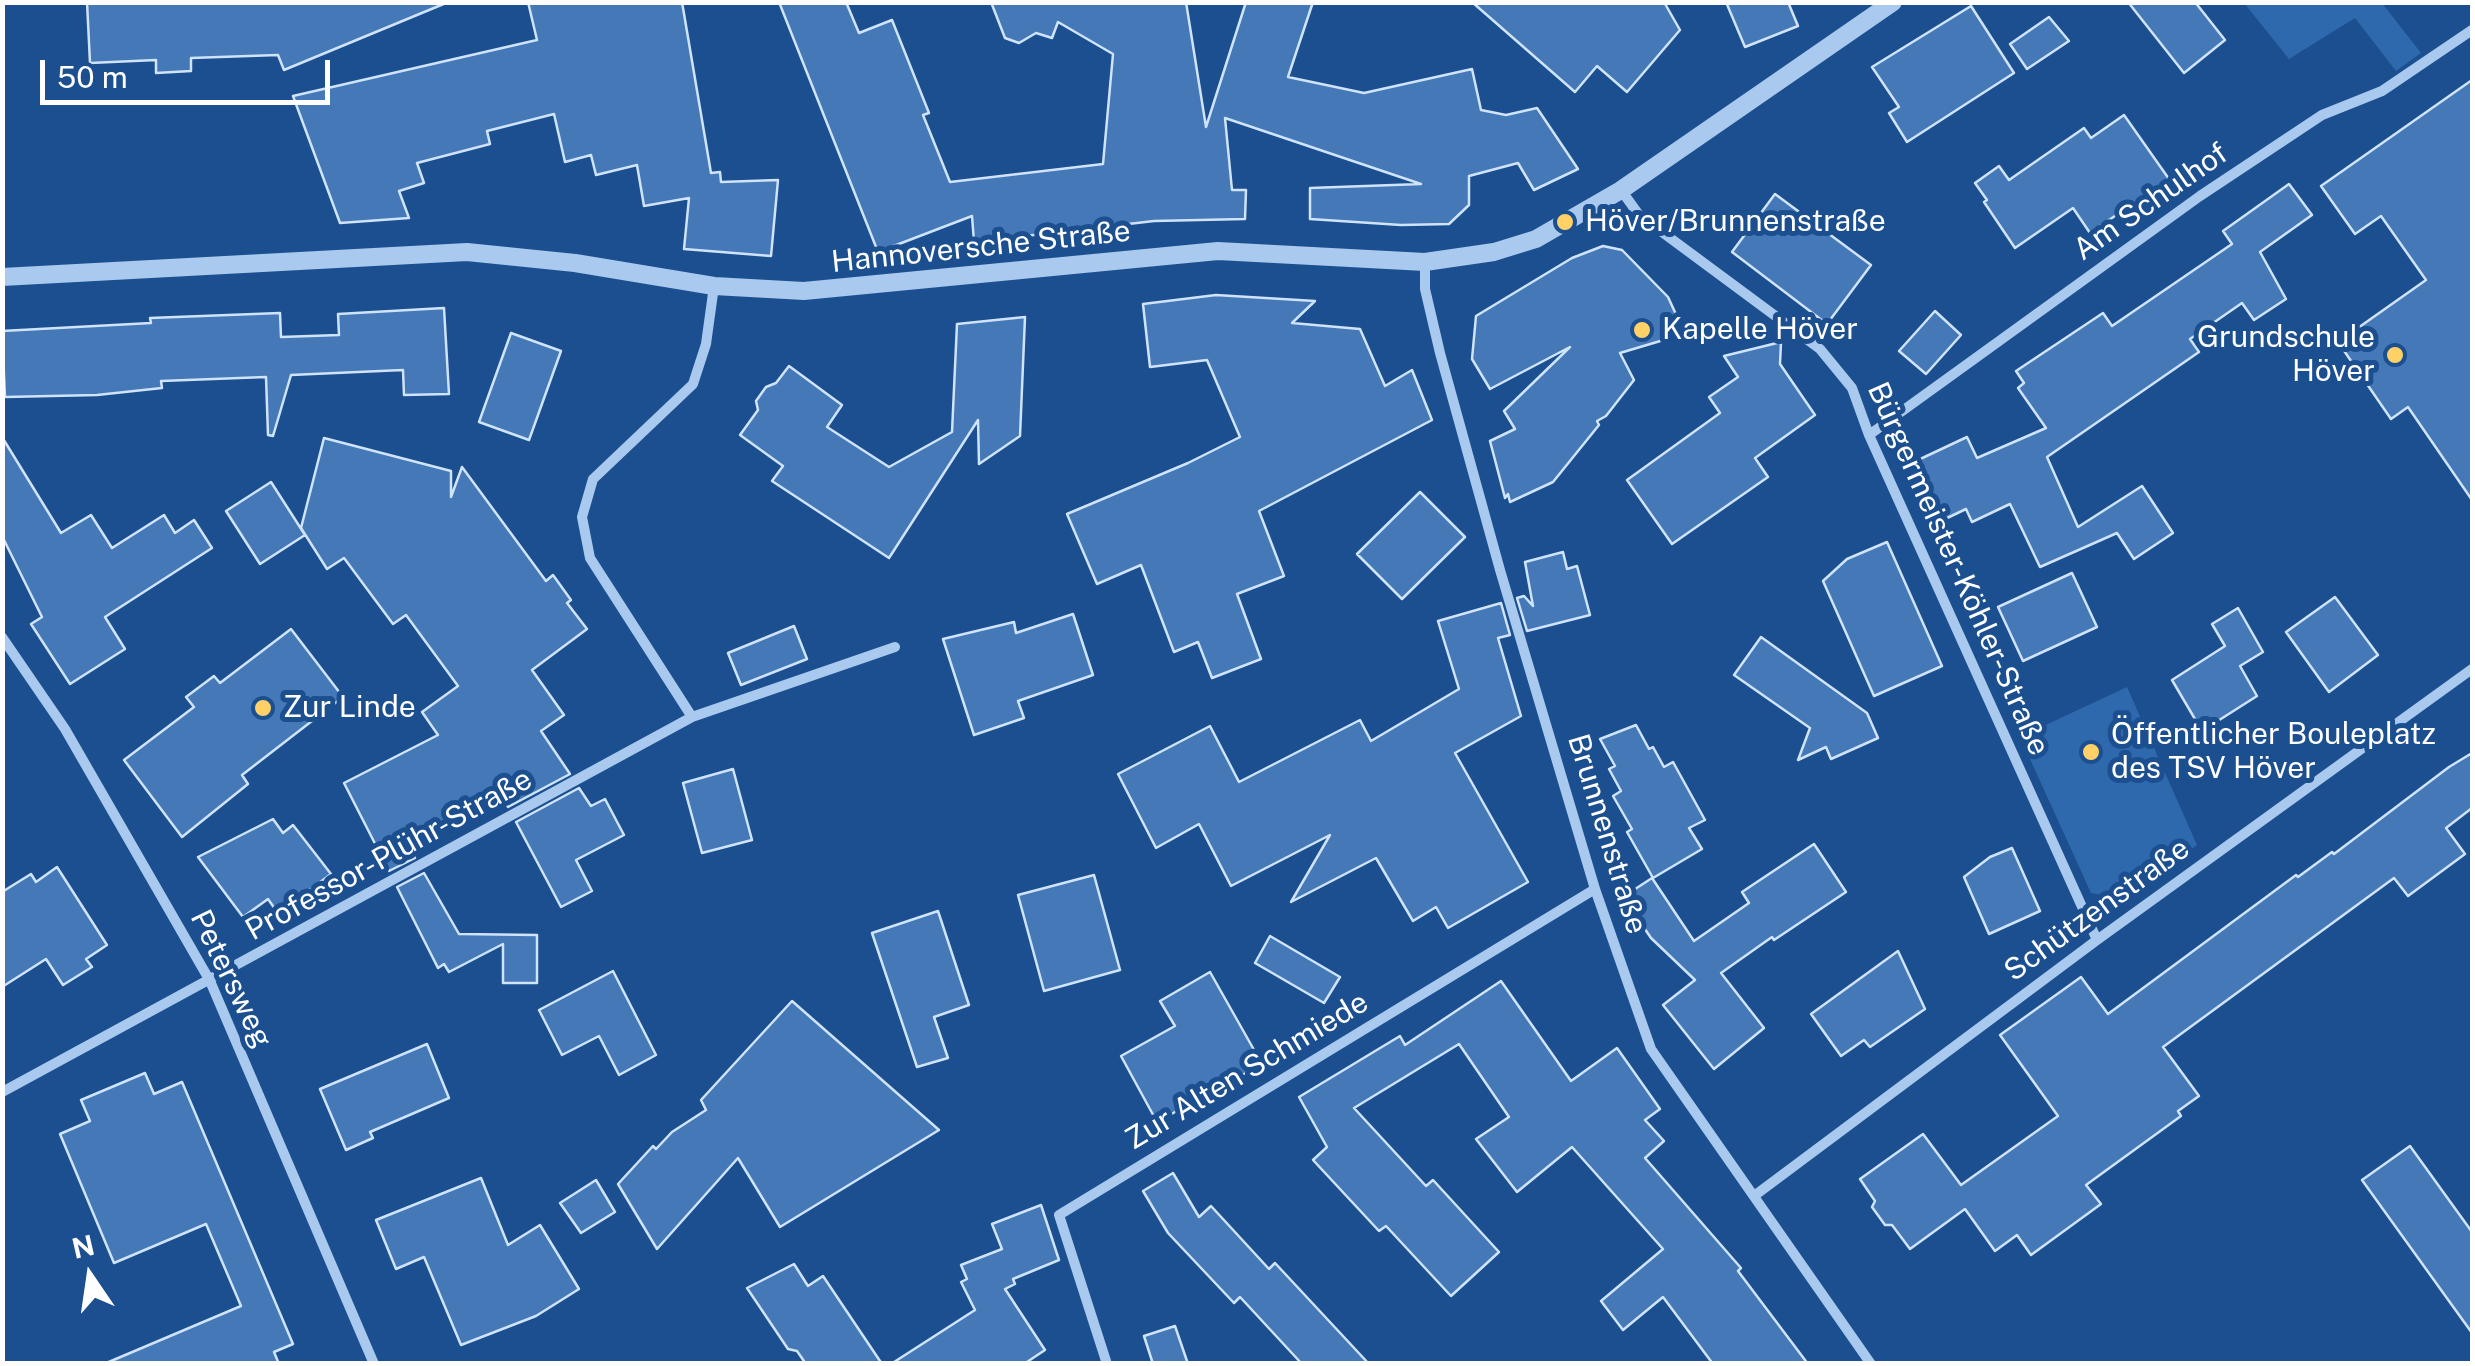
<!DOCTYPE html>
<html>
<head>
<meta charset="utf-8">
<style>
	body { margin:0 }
	#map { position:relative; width:2475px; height:1366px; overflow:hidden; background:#1b4f8f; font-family:"Public Sans",sans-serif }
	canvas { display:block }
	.frame { position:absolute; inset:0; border:5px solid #fff; pointer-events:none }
	.north { position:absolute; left:40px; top:1226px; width:100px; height:100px; -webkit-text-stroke:8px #1b4f8f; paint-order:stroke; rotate:347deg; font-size:28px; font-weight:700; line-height:40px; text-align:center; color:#fff }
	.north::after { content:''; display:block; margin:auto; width:35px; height:45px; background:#fff; clip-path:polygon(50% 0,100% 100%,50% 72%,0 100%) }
	.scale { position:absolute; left:40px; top:60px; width:290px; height:45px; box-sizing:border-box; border:5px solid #fff; border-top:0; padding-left:12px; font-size:30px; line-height:35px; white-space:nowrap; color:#fff; -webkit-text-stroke:8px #1b4f8f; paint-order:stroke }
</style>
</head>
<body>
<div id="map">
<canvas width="2475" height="1366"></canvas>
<div class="frame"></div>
<div class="north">N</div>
<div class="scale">50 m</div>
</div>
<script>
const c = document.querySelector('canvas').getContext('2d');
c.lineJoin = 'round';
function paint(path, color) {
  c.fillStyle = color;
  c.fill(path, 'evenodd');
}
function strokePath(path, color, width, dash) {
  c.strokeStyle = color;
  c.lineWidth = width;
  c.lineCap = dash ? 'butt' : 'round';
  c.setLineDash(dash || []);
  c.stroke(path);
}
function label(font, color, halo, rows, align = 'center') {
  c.font = font + ' "Public Sans",sans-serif';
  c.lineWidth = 10;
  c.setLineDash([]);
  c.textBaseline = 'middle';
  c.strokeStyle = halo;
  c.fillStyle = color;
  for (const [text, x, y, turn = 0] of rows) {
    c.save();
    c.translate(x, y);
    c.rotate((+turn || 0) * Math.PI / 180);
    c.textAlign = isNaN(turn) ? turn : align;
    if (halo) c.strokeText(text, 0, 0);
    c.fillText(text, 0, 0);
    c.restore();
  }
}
const green = new Path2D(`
	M2244 3H2382L2421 53 2396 71 2355 18 2289 59Z
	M2127 687 2197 845 2122 899 2091 893 2020 737Z`);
const building = new Path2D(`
	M87 2H446V3L284 70 278 55 191 58V71L156 73V60L90 63Z
	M528 2H682L711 173 720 172 721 182 778 180 771 256 684 249 689 198 644 206 637 165 596 175 591 155 565 162 554 114 487 131 490 144 417 163 424 183 399 191 409 218 340 223 293 96 537 40Z
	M779 2H846L859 33 892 20 929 113 923 115 950 182 1103 164 1113 54 1058 22 1052 38 1036 33 1019 43 1005 38 991 2H1186L1206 127 1246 2H1313L1288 77 1364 93 1472 69 1481 110 1506 115 1537 108 1578 169 1534 190 1518 163 1469 176V205L1449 224 1401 225 1310 219V188L1421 184 1225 118 1232 190H1246L1245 219 1154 221 974 242 972 216 878 252Z
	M1472 2H1664L1680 30 1627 92 1597 66 1575 92Z
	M1726 2H1788L1798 26 1745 47Z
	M2128 2H2195L2225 40 2184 73Z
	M1971 6 2014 73 1907 142 1889 113 1899 107 1872 67Z
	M2049 17 2069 41 2027 69 2010 44Z
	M2472 80V500L2408 407 2391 419 2338 342 2426 280 2381 216 2355 234 2321 186Z
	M2124 115 2169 179 2090 233 2073 208 2015 248 1984 202 1987 200 1975 183 1999 166 2009 180 2084 128 2091 138Z
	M2289 184 2312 215 2260 252 2286 299 2254 320 2242 303 2190 339 2199 352 2047 457 2078 527 2142 486 2173 533 2134 559 2117 533 2040 567 2010 504 1972 522 1966 509 1943 520 1916 461 1967 437 1977 458 2046 428 2018 388 2024 383 2016 371 2103 313 2112 326 2232 244 2223 231Z
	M1775 194 1871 265 1827 324 1732 252Z
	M1603 246 1622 250 1668 297 1680 323 1667 339 1620 353 1634 380 1606 416 1597 421 1599 425 1553 482 1510 502 1508 494 1505 498 1490 441 1515 429 1504 411 1570 347 1490 389 1472 359 1476 316 1572 258Z
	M1216 295 1315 301 1292 323 1360 329 1385 386 1412 370 1432 420 1259 511 1284 576 1237 594 1261 659 1212 678 1198 642 1174 652 1141 565 1097 584 1067 514 1188 463 1240 437 1207 360 1150 367 1143 304Z
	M444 308 449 394 404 395 403 370 291 375 273 436 268 435 266 377 161 381 162 388 97 395 5 397 2 331 151 323 150 318 280 313 281 337 339 335 338 314Z
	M1935 311 1961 335 1926 374 1899 351Z
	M1025 317 1020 436 979 464 978 420 889 558 772 481 783 466 740 435 758 410 756 401 766 387 776 383 789 366 842 405 827 427 889 467 952 432 957 324Z
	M511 333 561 351 529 440 479 422Z
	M1781 342 1780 364 1815 415 1755 458 1768 477 1672 544 1627 480 1720 413 1709 397 1738 377 1724 356Z
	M2 437 61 533 91 515 112 548 164 515 175 533 194 520 212 548 105 617 125 649 70 684 31 624 42 617 2 536Z
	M324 438 451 471V497L462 467 546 581 553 575 571 600 567 603 587 629 532 670 564 715 541 731 570 774 508 807 503 796 408 845 415 858 389 871 344 783 438 735 422 712 458 686 406 615 393 624 344 558 327 569 301 528Z
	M271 482 305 535 260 564 226 511Z
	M1420 492 1465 537 1402 599 1357 554Z
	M1887 542 1942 666 1874 696 1823 581 1847 559Z
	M1563 552 1567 569 1577 566 1590 615 1527 631 1517 598 1524 596 1533 606 1525 562Z
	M2072 573 2097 627 2023 661 1998 607Z
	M2335 597 2378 655 2329 692 2286 632Z
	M1501 603 1510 635 1498 638 1521 716 1455 753 1528 882 1448 928 1436 907 1413 921 1376 858 1291 902 1330 835 1231 886 1199 824 1156 848 1118 774 1210 726 1239 782 1360 720 1371 741 1459 689 1438 621Z
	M2238 608 2263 652 2240 666 2257 696 2202 731 2172 680 2225 646 2212 624Z
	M1073 614 1093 675 1018 701 1024 718 974 735 943 639 1014 622 1016 633Z
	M794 626 807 659 741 685 728 653Z
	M291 629 343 697 242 775 248 784 182 837 124 760 194 707 186 697 214 676 220 683Z
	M1761 637 1867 713 1878 738 1831 759 1826 747 1798 760 1810 728 1734 675Z
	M1636 725 1649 749 1653 747 1664 767 1673 762 1705 820 1689 828 1702 849 1653 878 1627 832 1632 829 1613 796 1621 791 1609 769 1615 766 1600 739Z
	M2472 753V808L2446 828 2465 854 2408 896 2394 878 2163 1047 2199 1096 2178 1111 2181 1116 2086 1185 2101 1204 2031 1255 2017 1235 1995 1251 1965 1209 1910 1249 1892 1225H1885L1872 1207 1875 1201 1860 1179 1923 1134 1961 1185 2058 1116 2000 1035 2081 977 2108 1014 2296 875 2298 877 2332 852 2334 854 2449 767Z
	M733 769 752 840 702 853 683 783Z
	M579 788 591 806 605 799 624 835 576 860 592 891 561 907 516 822Z
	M273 819 283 833 293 825 331 874 284 909 280 905 275 909 268 899 243 917 198 857Z
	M1814 844 1846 892 1774 940 1772 937 1721 973 1764 1028 1714 1069 1663 1005 1695 980 1651 938 1623 897 1652 878 1694 941 1749 903 1742 892Z
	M2012 848 2040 911 1989 934 1964 877 1990 857Z
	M57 867 107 945 86 959 92 967 63 985 46 959 2 987V892L31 874 36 882Z
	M424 873 459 934 537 935V983H503V944L449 972 444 964 438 968 397 887Z
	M1094 875 1120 970 1044 991 1018 895Z
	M938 911 969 1005 934 1017 948 1058 917 1067 872 933Z
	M1270 936 1340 977 1324 1003 1255 963Z
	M1898 951 1925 1009 1870 1047 1864 1040 1841 1056 1811 1014Z
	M613 971 656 1055 619 1075 599 1036 562 1055 539 1010Z
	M1210 972 1262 1064 1157 1122 1121 1056 1175 1026 1160 1001Z
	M1501 981 1571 1081 1617 1048 1660 1109 1645 1120 1664 1141 1645 1158 1741 1268 1738 1271 1808 1364H1713L1663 1297 1623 1330 1601 1301 1663 1249 1572 1147 1517 1192 1476 1139 1509 1117 1459 1044 1354 1108 1426 1186 1433 1180 1499 1252 1451 1296 1386 1226 1379 1231 1313 1160 1327 1147 1299 1097 1400 1036 1405 1045Z
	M792 1001 939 1130 780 1227 738 1158 657 1249 618 1184 653 1146 656 1149 672 1132 706 1110 701 1100Z
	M427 1044 449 1098 370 1132 373 1138 346 1150 320 1089Z
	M145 1073 154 1094 182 1082 293 1344 274 1352 279 1364H104L241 1306 206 1224 114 1263 60 1134 90 1121 81 1100Z
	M2410 1146 2472 1232V1333L2362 1180Z
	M1173 1173 1199 1217 1211 1206 1269 1269 1275 1263 1369 1364H1302L1240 1297 1234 1303 1168 1233 1143 1191Z
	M481 1178 508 1245 540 1225 579 1289 536 1316 461 1345 424 1257 396 1269 376 1220Z
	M596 1180 615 1212 581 1233 560 1203Z
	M1041 1205 1059 1260 1013 1279 1015 1284 1005 1289 1045 1350 1024 1364H891L975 1310 961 1282 967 1279 961 1265 1002 1249 992 1224Z
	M794 1264 808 1286 823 1276 882 1364H806L797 1351 788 1349 747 1288Z
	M1175 1326 1188 1364H1153L1144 1336Z`);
const minor = new Path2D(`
	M1621 190 1639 215 1820 349 1852 388 1869 435 2097 940
	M1425 262V289L1440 353 1500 570 1595 889 1651 1049 1871 1364
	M1869 435 2200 196 2322 115 2382 91 2472 30
	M2 637 65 729 210 981 374 1364
	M692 717 590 558 582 517 593 479 693 384 706 344 714 286
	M2 1092 692 717 895 647
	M1754 1196 2097 940 2472 669
	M1107 1364 1059 1215 1595 889`);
const tertiary = new Path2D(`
	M2 277 467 252 575 263 714 286 804 291 1218 251 1425 262 1494 252 1536 239 1621 190 1893 2`);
const markers = [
	[1565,222,10,"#ffd166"],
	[1642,330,10,"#ffd166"],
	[2395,355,10,"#ffd166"],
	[263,708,10,"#ffd166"],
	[2091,752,10,"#ffd166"]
];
const streetNames = [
	["Am Schulhof",2151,202,-35],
	["Hannoversche Straße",981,247,-6],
	["Bürgermeister-Köhler-Straße",1958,569,66],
	["Brunnenstraße",1607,834,73],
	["Professor-Plühr-Straße",389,855,-29],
	["Schützenstraße",2097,910,-36],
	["Petersweg",231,979,64],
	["Zur Alten Schmiede",1247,1071,-31]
];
const poiNames = [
	["Höver/Brunnenstraße",1585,222],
	["Kapelle Höver",1662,330],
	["Grundschule",2375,338,"right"],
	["Höver",2375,372,"right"],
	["Zur Linde",283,708],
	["Öffentlicher Bouleplatz",2111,735],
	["des TSV Höver",2111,769]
];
paint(green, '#2e69ad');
paint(building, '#4478b7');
strokePath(building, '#cfe3fa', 2.5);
strokePath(minor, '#a9c9ee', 10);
strokePath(tertiary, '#a9c9ee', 18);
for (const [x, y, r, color] of markers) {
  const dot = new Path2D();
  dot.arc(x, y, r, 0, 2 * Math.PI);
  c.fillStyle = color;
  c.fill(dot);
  strokePath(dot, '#1b4f8f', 4);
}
label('30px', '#fff', '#1b4f8f', streetNames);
label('30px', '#fff', '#1b4f8f', poiNames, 'left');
</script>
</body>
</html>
